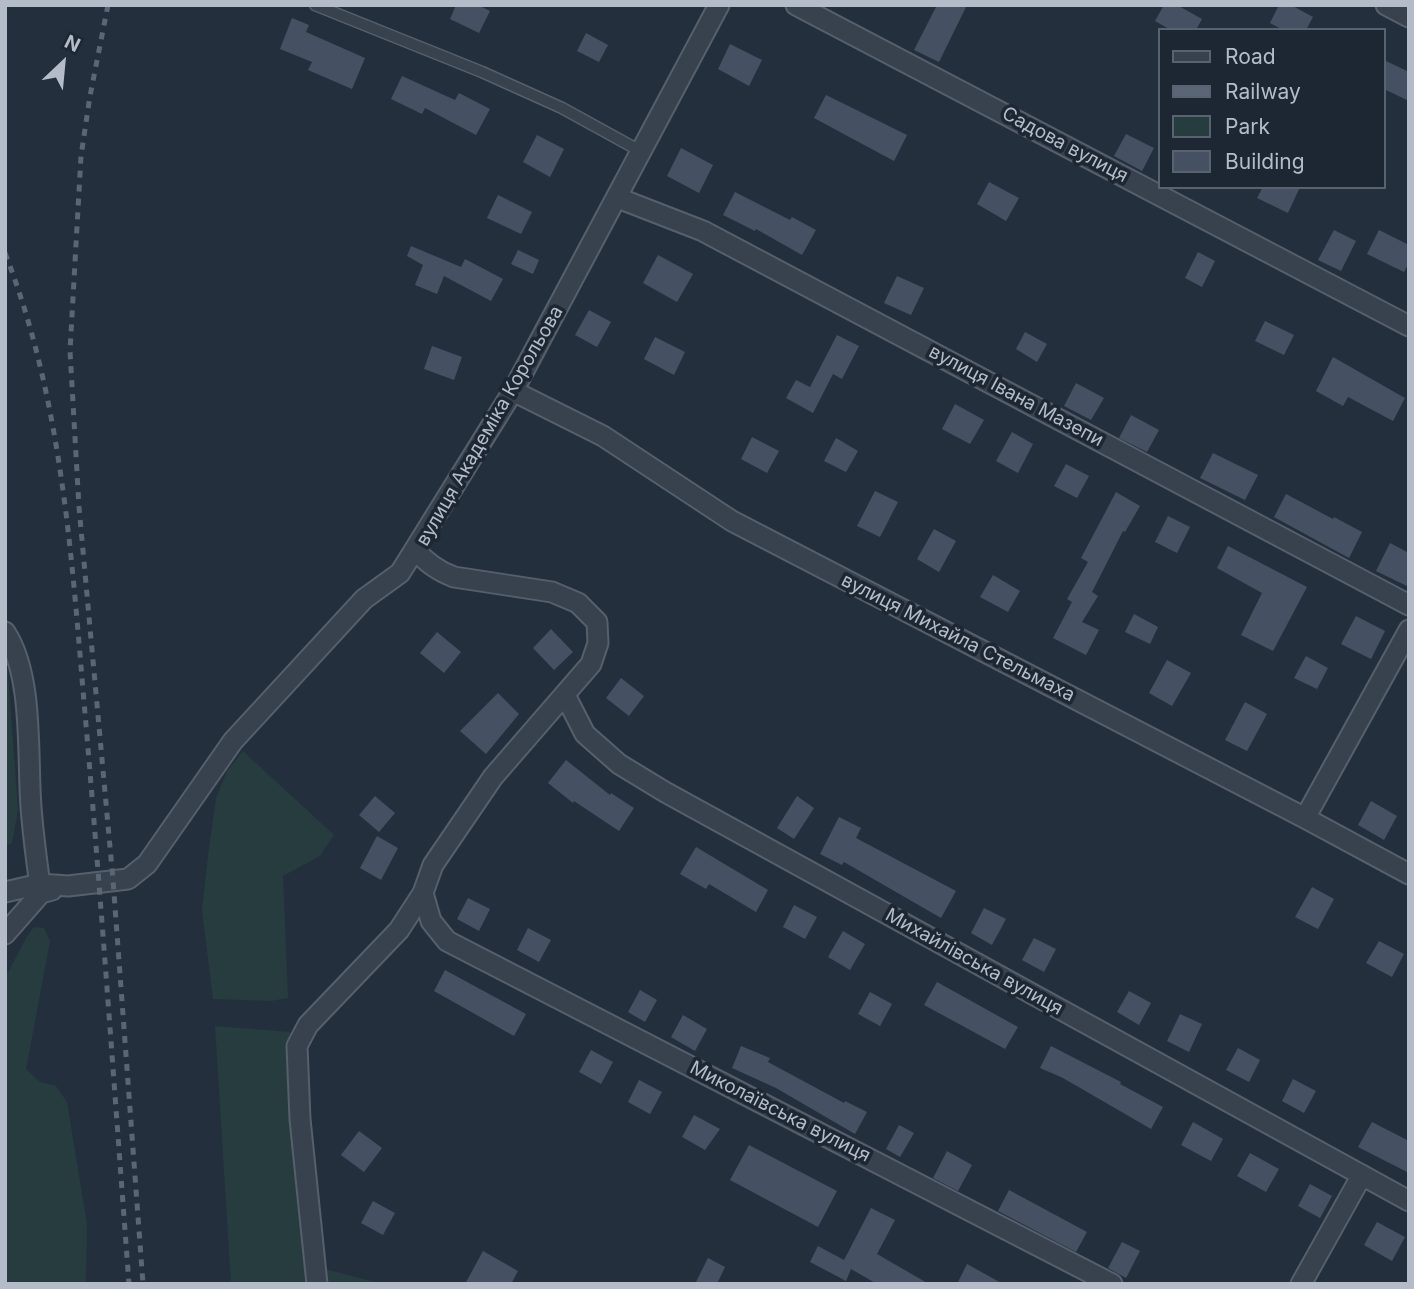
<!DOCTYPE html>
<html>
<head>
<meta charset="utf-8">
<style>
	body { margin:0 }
	#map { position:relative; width:1414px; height:1289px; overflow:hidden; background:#242f3e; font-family:Inter,sans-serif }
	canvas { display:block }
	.frame { position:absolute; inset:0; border:7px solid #b4bcc9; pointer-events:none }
	.legend { position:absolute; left:1158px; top:28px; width:228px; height:161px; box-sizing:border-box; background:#1d2633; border:2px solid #59626f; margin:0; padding:9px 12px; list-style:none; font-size:21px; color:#b4bcc9 }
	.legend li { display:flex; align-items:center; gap:14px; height:35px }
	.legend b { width:35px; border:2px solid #59626f }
	.north { position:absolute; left:28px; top:28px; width:70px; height:70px; -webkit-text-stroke:5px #1d2633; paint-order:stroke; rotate:26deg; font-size:19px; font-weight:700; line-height:28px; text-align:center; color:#b4bcc9 }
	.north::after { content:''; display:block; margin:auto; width:24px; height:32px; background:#b4bcc9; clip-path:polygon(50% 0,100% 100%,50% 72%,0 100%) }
</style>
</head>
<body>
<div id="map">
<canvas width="1414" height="1289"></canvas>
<div class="frame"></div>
<ul class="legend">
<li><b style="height:9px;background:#38414e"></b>Road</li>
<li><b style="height:9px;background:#5a6575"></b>Railway</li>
<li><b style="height:19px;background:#263c3f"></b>Park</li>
<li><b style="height:19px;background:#455162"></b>Building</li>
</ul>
<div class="north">N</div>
</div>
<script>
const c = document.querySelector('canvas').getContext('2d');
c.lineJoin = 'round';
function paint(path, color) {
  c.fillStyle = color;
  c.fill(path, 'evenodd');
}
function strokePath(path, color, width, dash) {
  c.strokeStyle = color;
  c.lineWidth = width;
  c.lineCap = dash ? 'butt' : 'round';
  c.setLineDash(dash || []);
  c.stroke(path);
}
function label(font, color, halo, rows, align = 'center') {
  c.font = font + ' Inter,sans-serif';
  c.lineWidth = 7;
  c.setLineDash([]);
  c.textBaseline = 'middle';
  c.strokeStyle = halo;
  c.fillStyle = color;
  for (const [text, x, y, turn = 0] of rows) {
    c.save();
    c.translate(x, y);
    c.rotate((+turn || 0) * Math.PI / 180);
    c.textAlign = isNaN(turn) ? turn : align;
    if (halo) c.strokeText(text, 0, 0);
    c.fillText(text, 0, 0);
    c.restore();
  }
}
const green = new Path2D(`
	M5 662 8 670 18 810 12 843 5 846Z
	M243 751 334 835 320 856 283 876 288 998 271 1001 213 999 202 910 208 855 216 798 227 771Z
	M34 927 44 928 50 941 26 1069 40 1082 56 1086 67 1102 87 1224 86 1284H5V978L26 938Z
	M215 1026 290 1032 310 1265 382 1284H231Z`);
const building = new Path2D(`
	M456 5H478L490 11 479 33 450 19Z
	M937 5H967L939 62 914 50Z
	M1164 5H1177L1202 19 1196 30H1171L1155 21Z
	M1279 5H1291L1313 17 1306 30H1283L1270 23Z
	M292 18 309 25 306 32 365 58 352 89 308 70 312 62 280 49Z
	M586 33 608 45 599 62 577 51Z
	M730 44 762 60 749 86 718 69Z
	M1384 60 1409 72V101L1384 89Z
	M402 76 455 100 459 93 490 109 476 135 425 108 422 114 391 99Z
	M826 95 907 135 894 161 814 118Z
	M1126 134 1154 148 1142 171 1114 156Z
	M537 135 564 149 550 177 523 162Z
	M681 148 713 165 699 193 667 176Z
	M989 182 1019 198 1006 221 977 204Z
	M1263 187H1300L1288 213 1257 198Z
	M735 192 790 220 792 217 816 230 802 255 756 229 755 231 723 215Z
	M498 195 532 212 521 234 487 218Z
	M1334 230 1356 241 1341 271 1318 260Z
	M1379 230 1409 245V263L1404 272 1367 254Z
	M411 246 461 267 465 259 503 279 491 301 444 276 437 294 415 285 423 265 407 256Z
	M518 250 539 260 533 274 511 264Z
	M1198 252 1215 261 1202 287 1185 278Z
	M658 255 693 274 677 302 643 283Z
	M897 276 924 288 911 315 884 303Z
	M589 310 611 322 597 347 575 335Z
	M1265 321 1294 335 1284 355 1255 341Z
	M1025 332 1047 344 1037 362 1016 349Z
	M837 335 859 346 842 379 833 374 813 413 786 398 796 380 810 387Z
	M655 337 685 352 674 375 644 359Z
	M432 346 462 357 454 380 424 369Z
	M1333 357 1405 398 1393 421 1348 397 1343 406 1316 391Z
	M1076 383 1104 398 1091 420 1064 406Z
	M955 404 984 420 970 444 942 429Z
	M1131 415 1159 430 1147 452 1119 438Z
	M1012 432 1033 444 1018 473 996 461Z
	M752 437 779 451 767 473 741 459Z
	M836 438 858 451 846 472 824 461Z
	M1213 453 1258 475 1245 500 1200 478Z
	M1066 464 1089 476 1077 498 1054 486Z
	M875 491 898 502 880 537 857 526Z
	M1116 492 1140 506 1125 532 1123 531 1092 592 1098 596 1082 622 1099 630 1086 655 1053 638 1072 602 1067 599 1088 562 1081 558Z
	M1286 494 1333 519 1334 517 1362 532 1349 558 1274 517Z
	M1168 516 1190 527 1177 553 1155 542Z
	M934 529 956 541 939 572 917 559Z
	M1390 543 1409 553V587L1376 571Z
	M1228 546 1307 587 1273 651 1241 635 1262 593 1217 568Z
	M993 575 1020 591 1008 612 980 597Z
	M1134 614 1158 627 1150 644 1125 632Z
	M1356 616 1385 631 1371 659 1341 644Z
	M551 629 573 652 554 670 533 648Z
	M437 632 461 652 444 673 420 653Z
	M1306 656 1328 668 1317 689 1294 678Z
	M1167 660 1191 673 1172 706 1149 693Z
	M621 678 644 696 629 716 606 698Z
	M498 693 519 714 486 754 460 731Z
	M1245 702 1267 714 1247 751 1225 740Z
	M566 760 610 795 611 793 634 808 619 831 574 801 573 803 548 783Z
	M375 796 395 813 379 832 359 815Z
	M797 796 814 808 794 839 777 828Z
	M1371 801 1397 816 1384 840 1358 825Z
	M839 817 861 828 856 838 956 891 941 918 844 862 842 865 820 854Z
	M377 836 398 848 381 880 360 868Z
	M696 847 768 890 756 912 709 884 706 889 680 874Z
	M1312 887 1334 899 1318 929 1295 917Z
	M468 898 490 909 479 931 457 919Z
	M794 905 817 917 805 939 783 927Z
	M984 908 1006 919 992 945 971 933Z
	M528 928 551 940 539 962 517 950Z
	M843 931 865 944 850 970 828 957Z
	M1034 938 1056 949 1044 972 1022 960Z
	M1379 941 1404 954 1392 977 1366 963Z
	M445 970 526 1014 514 1036 434 991Z
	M937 982 1018 1027 1005 1049 924 1005Z
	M640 990 657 1000 645 1022 628 1012Z
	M1129 991 1151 1003 1139 1025 1117 1012Z
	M870 992 892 1004 880 1026 858 1014Z
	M1180 1014 1202 1024 1189 1052 1167 1041Z
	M683 1015 707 1029 695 1051 671 1037Z
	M741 1046 770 1058 768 1062 844 1103 845 1101 867 1112 855 1134 776 1088 732 1068Z
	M1051 1046 1121 1082 1120 1084 1163 1107 1151 1129 1063 1078 1040 1068Z
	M1238 1048 1260 1060 1249 1082 1226 1070Z
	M591 1050 613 1062 601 1084 579 1072Z
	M1293 1079 1316 1091 1304 1113 1282 1101Z
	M639 1080 662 1092 650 1114 628 1102Z
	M694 1115 720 1129 705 1150 682 1137Z
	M1193 1122 1223 1139 1211 1161 1181 1145Z
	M1372 1122 1409 1141V1173L1358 1147Z
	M899 1125 914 1133 900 1157 886 1149Z
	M359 1131 382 1148 364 1172 341 1155Z
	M749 1145 837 1191 818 1227 730 1180Z
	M947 1151 972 1165 958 1191 933 1178Z
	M1250 1153 1279 1169 1266 1192 1237 1176Z
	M1310 1184 1332 1196 1320 1218 1298 1206Z
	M1009 1190 1087 1232 1076 1252 998 1211Z
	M373 1201 395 1213 383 1235 361 1223Z
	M871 1208 895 1220 877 1254 929 1284H877L851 1269 846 1281 810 1262 818 1246 844 1260Z
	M1377 1222 1405 1237 1392 1261 1364 1245Z
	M1122 1242 1140 1251 1126 1278 1108 1268Z
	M483 1251 518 1271 511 1284H465Z
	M708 1258 725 1267 717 1284H695Z
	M967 1264 1003 1284H957Z`);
const lane = new Path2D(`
	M315 5 482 72 562 108 642 152`);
const street = new Path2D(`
	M719 5 513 391 415 549C426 563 438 571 454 577L552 592 578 603 597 622 598 643 591 664 493 777 433 865 423 893 431 921 447 941 1112 1284
	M796 5 1409 326
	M1386 5 1409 17
	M618 198 703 231 1409 605
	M513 391 603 436 732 521 1305 818 1409 874
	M5 632C34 676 27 755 31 807 33 835 37 864 41 893
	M565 695 585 734 619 764 665 792 1409 1201
	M1305 818 1409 630
	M5 892 40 884 68 886 128 879 147 864 233 741 364 599 400 573 415 549
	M5 934 41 893 52 890
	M317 1284 300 1119 297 1046 308 1025 399 930 423 893
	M1301 1284 1362 1175`);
const rail = new Path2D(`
	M108 5 90 96 81 156 70 351 79 507 113 880 143 1284
	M5 253C64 404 72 566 86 725 102 911 115 1098 129 1284`);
const streetNames = [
	["Садова вулиця",1065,145,28],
	["вулиця Івана Мазепи",1016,396,28],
	["вулиця Академіка Корольова",490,426,-60],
	["вулиця Михайла Стельмаха",958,638,27],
	["Михайлівська вулиця",974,962,29],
	["Миколаївська вулиця",780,1112,27]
];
paint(green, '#263c3f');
paint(building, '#455162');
strokePath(lane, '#565f6c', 13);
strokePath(street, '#565f6c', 23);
strokePath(lane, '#38414e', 10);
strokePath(street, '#38414e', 19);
strokePath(rail, '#5a6575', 5, [7, 7]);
label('19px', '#b4bcc9', '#1d2633', streetNames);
</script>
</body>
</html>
